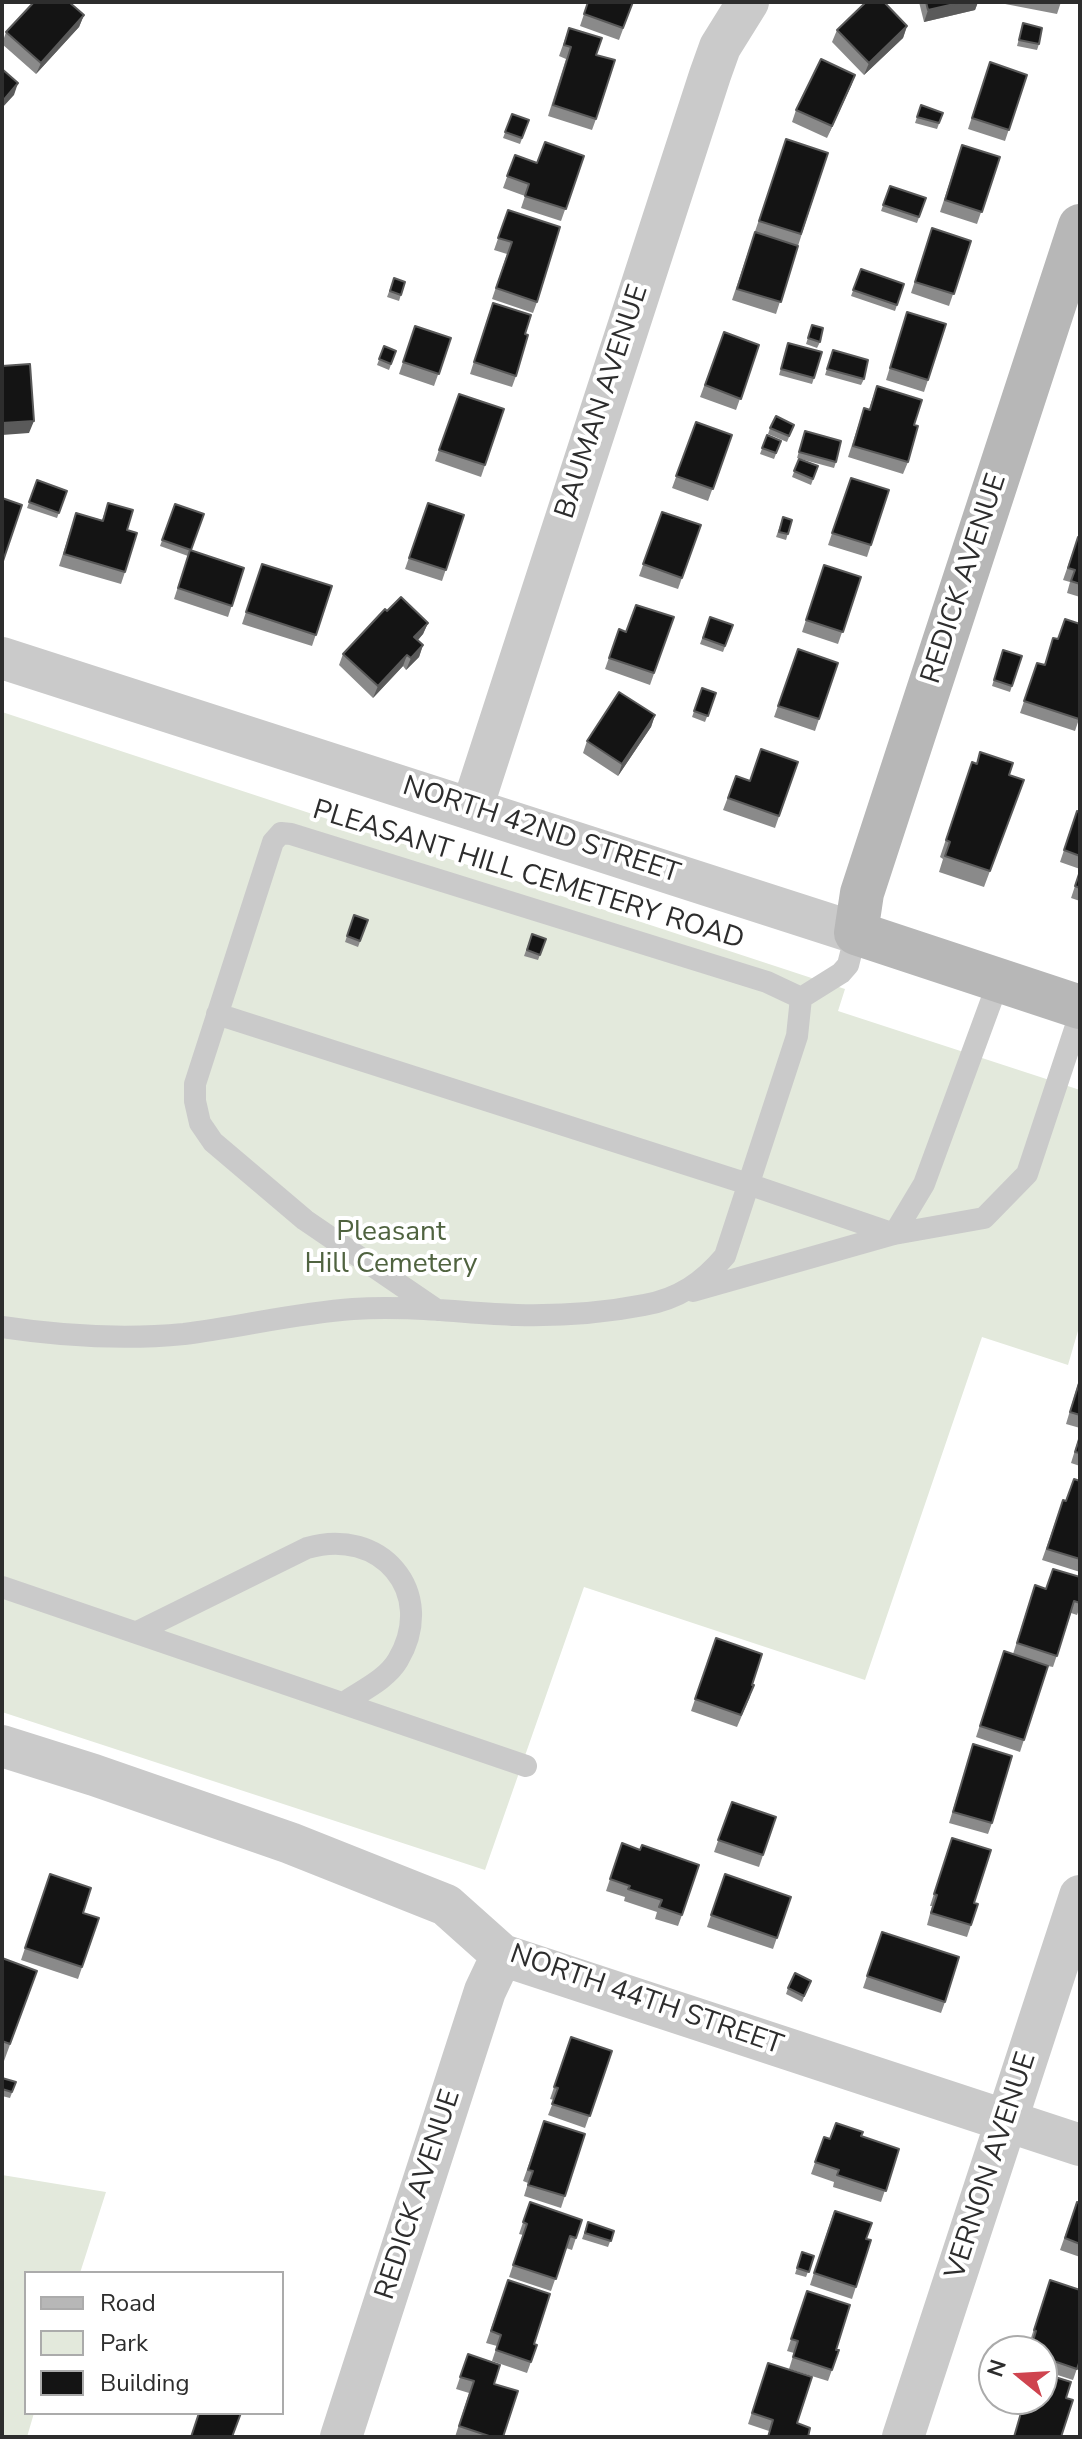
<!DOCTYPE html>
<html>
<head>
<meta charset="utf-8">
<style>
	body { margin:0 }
	#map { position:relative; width:1082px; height:2439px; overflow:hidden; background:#fff; font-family:"Nunito Sans",sans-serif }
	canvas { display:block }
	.frame { position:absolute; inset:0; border:4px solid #2d2d2d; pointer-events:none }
	.legend { position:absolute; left:24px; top:2271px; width:260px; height:144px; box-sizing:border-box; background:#fff; border:2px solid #ababab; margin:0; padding:10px 14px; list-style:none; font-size:24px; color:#2d2d2d }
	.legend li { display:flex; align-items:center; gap:16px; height:40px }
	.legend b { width:40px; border:2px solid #ababab }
	.north { position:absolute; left:978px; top:2335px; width:80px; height:80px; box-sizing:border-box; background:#fff; border:2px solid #ababab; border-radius:50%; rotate:288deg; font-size:22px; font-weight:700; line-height:32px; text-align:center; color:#2d2d2d }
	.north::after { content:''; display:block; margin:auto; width:28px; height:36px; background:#cf444f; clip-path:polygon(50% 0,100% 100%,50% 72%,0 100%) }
</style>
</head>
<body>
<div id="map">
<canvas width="1082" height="2439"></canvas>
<div class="frame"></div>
<ul class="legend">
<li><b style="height:10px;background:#b7b7b7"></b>Road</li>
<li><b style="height:22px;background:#e3e9dc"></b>Park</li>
<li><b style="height:22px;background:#141414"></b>Building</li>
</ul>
<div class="north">N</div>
</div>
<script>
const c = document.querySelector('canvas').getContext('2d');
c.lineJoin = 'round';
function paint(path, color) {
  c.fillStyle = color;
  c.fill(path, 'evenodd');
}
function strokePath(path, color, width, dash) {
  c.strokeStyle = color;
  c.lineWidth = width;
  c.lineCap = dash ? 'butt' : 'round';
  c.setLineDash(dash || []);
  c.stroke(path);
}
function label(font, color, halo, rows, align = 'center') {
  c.font = font + ' "Nunito Sans",sans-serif';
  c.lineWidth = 8;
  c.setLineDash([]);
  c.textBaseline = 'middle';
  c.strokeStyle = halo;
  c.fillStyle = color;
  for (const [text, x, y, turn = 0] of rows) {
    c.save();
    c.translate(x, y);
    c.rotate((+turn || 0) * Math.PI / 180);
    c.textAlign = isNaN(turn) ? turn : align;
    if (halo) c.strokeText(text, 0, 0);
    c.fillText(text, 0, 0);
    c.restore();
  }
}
const green = new Path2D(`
	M2 712 845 989 838 1011 1080 1090V1324L1068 1365 982 1337 865 1680 584 1587 485 1870 2 1712Z
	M2 2175 106 2192 80 2273H26V2413H34L27 2437H2Z`);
const lane = new Path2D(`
	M217 1014 748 1184 894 1234
	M894 1234 924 1184 999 980
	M693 1291 894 1234 984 1218 1027 1174 1080 1014
	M437 1310 305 1220 213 1142 200 1123 195 1101V1084L273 842 281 833 291 834 767 982 801 998
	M2 1327C62 1336 123 1340 184 1334 240 1327 296 1313 353 1309 407 1305 463 1313 517 1315 559 1316 603 1313 644 1305 679 1299 703 1282 725 1256L797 1036 801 998 841 973 848 965 856 933
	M2 1587 526 1766
	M137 1632 307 1548C380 1526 438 1592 398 1660 387 1679 363 1690 345 1702`);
const street = new Path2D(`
	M2 658 856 933
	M472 808 710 75 720 47 748 2
	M2 1746 94 1775 290 1843 446 1905 502 1955 1080 2145
	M341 2437 485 1991 502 1955
	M903 2437 1080 1896`);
const secondary = new Path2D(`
	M1080 226 862 893 856 933 1080 1007`);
const wall = new Path2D(`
	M588 2H633L619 40 580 26Z
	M919 2H978L975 10 924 22Z
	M1000 2H1061L1057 14 1000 3Z
	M84 15 79 27 36 74 2 44 6 32Z
	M1023 23 1039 44 1037 50 1017 46Z
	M907 26 903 38 864 75 832 42 837 30Z
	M569 28 596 119 592 130 548 116 566 59 559 56Z
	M990 62 1027 75 1005 141 968 129Z
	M855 75 827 138 792 122 796 110Z
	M921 105 943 113 937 129 915 123Z
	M512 114 529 120 520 144 503 138Z
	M786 139 828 153 776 314 732 300Z
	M962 145 1000 157 977 224 940 212Z
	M515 155 537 163 584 156 561 221 521 208 525 196 503 188Z
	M890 186 926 198 917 223 881 211Z
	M508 210 537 302 533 313 492 299 507 254 494 250Z
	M932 228 971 241 949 306 911 293Z
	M861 269 904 284 895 311 851 296Z
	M394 278 405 282 399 301 387 297Z
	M907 312 928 380 924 392 886 380Z
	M489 314 525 334 516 376 512 387 470 374Z
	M812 325 820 342 817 348 806 344Z
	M415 326 451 338 434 386 399 374Z
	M724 332 759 345 736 410 700 397Z
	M788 343 814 378 812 384 779 375Z
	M384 346 396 351 389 370 377 365Z
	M833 350 864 379 861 385 825 375Z
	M877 386 914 425 908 462 903 474 848 457 864 408 869 409Z
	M459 394 504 409 481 477 435 461Z
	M696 422 732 435 708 501 672 488Z
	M794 425 787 442 768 434 770 428Z
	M767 435 781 441 774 459 760 454Z
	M803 437 836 462 834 468 797 458Z
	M799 459 818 466 811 485 792 477Z
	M851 478 889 490 867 557 828 545Z
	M37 480 67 491 57 518 27 508Z
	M108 503 127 530 125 572 121 584 59 566 76 513 102 520Z
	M428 503 464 515 442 581 405 569Z
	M175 504 191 550 244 568 228 617 174 599 188 556 160 546Z
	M662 512 701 525 678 589 639 576Z
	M783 517 792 520 786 540 776 537Z
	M1078 537 1080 538V597L1067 593 1070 582 1063 580Z
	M262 564 332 586 312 646 242 624Z
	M824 565 861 577 838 644 802 632Z
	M387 611 428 623 423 634 418 640 423 645 419 657 406 670 403 666 373 698 339 665 343 654Z
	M674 617 650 685 605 669 619 629 626 632Z
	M710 617 733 625 723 652 700 644Z
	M798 649 838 663 815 731 774 717Z
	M1003 650 1022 656 1010 692 992 686Z
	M1037 663 1044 665 1080 716 1075 731 1020 713Z
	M702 688 716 693 705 722 692 717Z
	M655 715 651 727 618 776 583 753 587 741Z
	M798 762 775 828 723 810 736 776 750 781Z
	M1009 775 1024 780 984 887 939 872 943 859 940 857 966 779Z
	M1077 811 1080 812V869L1060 862Z
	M1080 871V901L1071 898Z
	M354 915 368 920 358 947 345 942Z
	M532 934 546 939 538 960 524 956Z
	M1080 1377V1428L1066 1424Z
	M1080 1434V1466L1071 1463Z
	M1080 1481V1572L1042 1560 1063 1500 1066 1501Z
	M1080 1577V1607L1077 1615 1071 1613 1053 1667 1048 1666 1020 1752 976 1737 1004 1651 1013 1654 1031 1597 1046 1588Z
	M716 1638 752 1685 750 1697 737 1727 691 1711Z
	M973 1744 992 1823 988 1834 949 1823Z
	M732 1802 776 1817 759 1867 714 1852Z
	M952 1838 974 1903 978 1904 967 1937 927 1925 932 1906H930Z
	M622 1843 682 1915 678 1926 655 1919 657 1912 624 1901 625 1897 606 1891Z
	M50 1874 83 1913 99 1918 78 1979 21 1960Z
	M725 1874 791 1897 773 1949 707 1927Z
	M882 1932 945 2002 941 2013 863 1988Z
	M2 1958 37 1971 4 2061 2 2060Z
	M811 1981 802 2002 786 1994 788 1988Z
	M571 2037 612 2051 585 2128 548 2115 554 2100 550 2099Z
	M2 2078 16 2082 10 2098 2 2096Z
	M544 2121 585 2134 561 2208 524 2196 528 2183 523 2181Z
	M861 2136 899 2149 881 2202 833 2187 834 2182 811 2174 824 2137 830 2139Z
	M530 2202 582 2220 572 2250 566 2248 551 2291 509 2277 523 2235 519 2234Z
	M1077 2202 1080 2203V2257L1060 2250Z
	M834 2211 866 2239 871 2240 852 2299 810 2285Z
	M588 2222 614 2231 608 2247 582 2239Z
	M802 2252 814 2256 806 2277 795 2274Z
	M508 2280 534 2344 537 2345 527 2373 492 2361 497 2346 486 2343Z
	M1050 2280 1080 2360 1073 2380 1042 2370V2351L1030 2341Z
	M807 2291 836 2350H839L828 2381 789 2369 794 2353 787 2351Z
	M468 2354 494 2384 503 2437H455L469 2393 456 2389Z
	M768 2363 812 2377 769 2431 748 2424Z`);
const shadedWall = new Path2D(`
	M963 2H978L975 10 924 22 928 10Z
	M84 15 79 27 36 74 41 63Z
	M907 26 903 38 864 75 869 63Z
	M855 75 851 86 827 138 832 126Z
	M18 83 14 95 2 108V102Z
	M34 421 29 433 2 435V423Z
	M428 623 423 634 410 649 414 637Z
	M423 645 419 657 406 670 411 658Z
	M407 655 403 666 373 698 378 686Z
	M655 715 651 727 618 776 622 764Z`);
const building = new Path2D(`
	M34 2H69L84 15 41 63 6 32Z
	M588 2H633L623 28 584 14Z
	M866 2H884L907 26 869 63 837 30Z
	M926 2H963L928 10Z
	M1023 23 1042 28 1039 44 1019 40Z
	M569 28 602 38 596 55 615 60 596 119 553 105 571 47 564 45Z
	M821 59 855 75 832 126 796 110Z
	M990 62 1027 75 1009 130 972 118Z
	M2 69 18 83 2 102Z
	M921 105 943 113 939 123 917 117Z
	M512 114 529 120 522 138 505 132Z
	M786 139 828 153 801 234 759 221Z
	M545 142 584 156 566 209 525 196 529 184 507 176 515 155 537 163Z
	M962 145 1000 157 982 212 945 200Z
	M890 186 926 198 919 217 883 205Z
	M508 210 560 227 537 302 496 288 512 242 498 238Z
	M932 228 971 241 954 294 915 282Z
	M755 232 798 246 781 302 737 289Z
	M861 269 904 284 897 305 853 290Z
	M394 278 405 282 401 295 390 291Z
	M493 303 531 315 525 334 528 335 516 376 474 362Z
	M907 312 946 324 928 380 890 368Z
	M812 325 823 328 820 342 808 338Z
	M415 326 451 338 439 374 403 362Z
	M724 332 759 345 741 399 705 385Z
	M788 343 822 352 814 378 781 369Z
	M384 346 396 351 391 364 379 359Z
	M833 350 868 360 864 379 827 369Z
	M30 364 34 421 2 423V366Z
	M877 386 922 400 914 425 918 426 908 462 853 446 864 408 870 410Z
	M459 394 504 409 485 465 439 450Z
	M776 416 794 425 789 436 770 428Z
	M696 422 732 435 713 489 676 476Z
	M805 431 841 441 836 462 799 452Z
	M767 435 781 441 776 453 762 448Z
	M799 459 818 466 813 479 794 471Z
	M851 478 889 490 871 545 832 533Z
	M37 480 67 491 59 513 29 502Z
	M2 498 22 505 2 564Z
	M108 503 133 510 127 530 137 533 125 572 64 554 76 513 103 521Z
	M428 503 464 515 446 570 409 558Z
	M175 504 204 514 191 550 162 540Z
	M662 512 701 525 682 578 643 564Z
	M783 517 792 520 788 534 779 532Z
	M1078 537 1080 538V584L1071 581 1075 570 1068 568Z
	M190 550 244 568 232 606 178 588Z
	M262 564 332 586 316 635 246 612Z
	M824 565 861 577 843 632 806 620Z
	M401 597 428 623 414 637 423 645 411 658 407 655 378 686 343 654 385 609 387 611Z
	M636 605 674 617 654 673 609 658 619 629 626 632Z
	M710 617 733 625 725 646 703 638Z
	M1065 619 1080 624 1079 719 1024 701 1037 663 1045 665 1053 638 1058 639Z
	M798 649 838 663 819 719 778 706Z
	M1003 650 1022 656 1012 686 994 680Z
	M702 688 716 693 708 716 694 711Z
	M619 692 655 715 622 764 587 741Z
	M761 749 798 762 779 816 728 798 736 776 750 781Z
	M980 752 1013 763 1009 775 1024 780 990 871 945 856 950 842 946 840 972 762 977 764Z
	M1077 811 1080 812V856L1064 850Z
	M1080 871V888L1075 886Z
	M354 915 368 920 360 941 347 936Z
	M532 934 546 939 540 955 527 950Z
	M1080 1380V1415L1070 1412Z
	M1080 1436V1453L1075 1452Z
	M1074 1479 1080 1481V1559L1047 1549 1063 1500 1066 1501Z
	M1053 1569 1080 1577V1603L1074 1601 1057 1656 1017 1643 1035 1585 1046 1589Z
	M716 1638 762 1654 752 1685H754L741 1715 695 1699Z
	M1004 1651 1048 1666 1024 1740 980 1726Z
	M973 1744 1012 1756 992 1823 953 1812Z
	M732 1802 776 1817 763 1855 718 1840Z
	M952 1838 991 1850 974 1903 978 1904 971 1925 931 1913 937 1895 934 1894Z
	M622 1843 640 1850 642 1845 699 1865 682 1915 659 1907 662 1900 628 1889 630 1886 610 1879Z
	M50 1874 91 1888 83 1913 99 1918 82 1967 25 1948Z
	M725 1874 791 1897 777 1938 711 1915Z
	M882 1932 959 1957 945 2002 867 1976Z
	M2 1958 37 1971 10 2044 2 2041Z
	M795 1973 811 1981 804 1996 788 1988Z
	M571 2037 612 2051 590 2116 552 2104 558 2088 554 2087Z
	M2 2078 16 2082 12 2092 2 2089Z
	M544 2121 585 2134 565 2196 528 2185 533 2171 528 2170Z
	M836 2123 863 2132 861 2136 899 2149 886 2191 837 2175 839 2170 815 2162 824 2137 830 2139Z
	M530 2202 582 2220 576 2238 570 2236 556 2279 513 2265 527 2224 523 2222Z
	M1077 2202 1080 2203V2244L1065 2238Z
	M835 2211 872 2223 866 2239 871 2240 856 2287 814 2273Z
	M588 2222 614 2231 611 2241 585 2233Z
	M802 2252 814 2256 809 2272 797 2268Z
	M508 2280 550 2294 534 2344 537 2345 531 2362 496 2350 501 2335 491 2331Z
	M1050 2280 1080 2290V2360L1077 2369 1042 2357V2351H1030L1036 2331 1034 2330Z
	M807 2291 850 2305 836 2350H839L832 2370 793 2357 798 2341 791 2339Z
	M468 2354 500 2365 494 2384 518 2391 503 2437H492L459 2426 474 2381 460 2377Z
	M768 2363 812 2377 797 2423 810 2428 808 2437H768L773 2420 752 2413Z
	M1042 2373 1071 2382 1066 2398 1073 2400 1061 2437H1014L1025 2399H1042Z
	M199 2413H241L232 2437H191Z`);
const streetNames = [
	["BAUMAN AVENUE",603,402,-72],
	["REDICK AVENUE",965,579,-72],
	["NORTH 42ND STREET",541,831,18],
	["PLEASANT HILL CEMETERY ROAD",528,876,17],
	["NORTH 44TH STREET",646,2001,19],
	["VERNON AVENUE",992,2166,-72],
	["REDICK AVENUE",419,2195,-72]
];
const parkNames = [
	["Pleasant",391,1233],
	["Hill Cemetery",391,1265]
];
paint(green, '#e3e9dc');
strokePath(lane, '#cacaca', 22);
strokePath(street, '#cacaca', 42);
strokePath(secondary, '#b7b7b7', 44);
paint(wall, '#8a8a8a');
paint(shadedWall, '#5a5a5a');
paint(building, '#141414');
strokePath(building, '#5a5a5a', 2);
label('28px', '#2d2d2d', '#fff', streetNames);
label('28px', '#506340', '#fff', parkNames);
</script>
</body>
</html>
